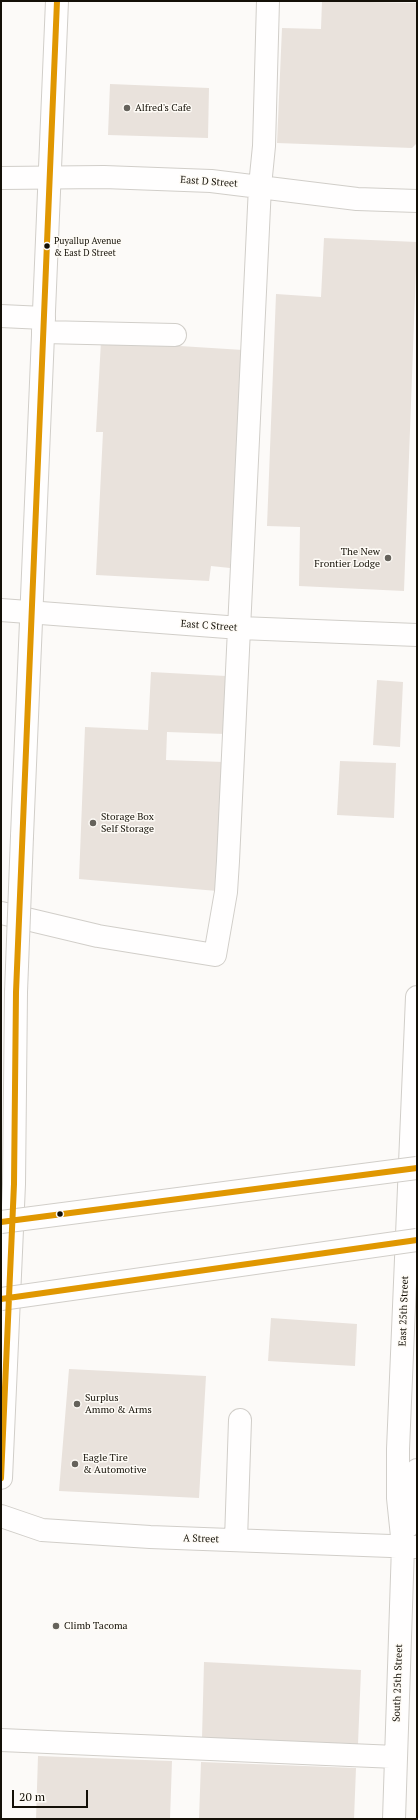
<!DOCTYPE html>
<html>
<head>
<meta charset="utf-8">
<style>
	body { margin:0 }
	#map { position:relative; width:418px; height:1820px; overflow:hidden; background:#fcfaf8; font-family:"PT Serif",serif }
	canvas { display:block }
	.frame { position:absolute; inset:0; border:2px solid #141007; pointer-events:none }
	.scale { position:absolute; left:12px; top:1790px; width:76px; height:18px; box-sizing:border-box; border:2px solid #141007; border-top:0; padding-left:5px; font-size:12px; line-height:14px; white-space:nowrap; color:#141007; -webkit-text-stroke:3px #fefbf6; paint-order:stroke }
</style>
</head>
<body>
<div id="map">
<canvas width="418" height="1820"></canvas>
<div class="frame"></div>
<div class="scale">20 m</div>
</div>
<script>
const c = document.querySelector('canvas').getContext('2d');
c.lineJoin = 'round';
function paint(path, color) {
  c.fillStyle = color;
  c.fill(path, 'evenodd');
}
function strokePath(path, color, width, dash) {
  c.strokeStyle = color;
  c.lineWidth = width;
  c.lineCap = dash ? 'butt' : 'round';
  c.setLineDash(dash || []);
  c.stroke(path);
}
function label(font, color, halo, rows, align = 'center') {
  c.font = font + ' "PT Serif",serif';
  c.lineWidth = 3;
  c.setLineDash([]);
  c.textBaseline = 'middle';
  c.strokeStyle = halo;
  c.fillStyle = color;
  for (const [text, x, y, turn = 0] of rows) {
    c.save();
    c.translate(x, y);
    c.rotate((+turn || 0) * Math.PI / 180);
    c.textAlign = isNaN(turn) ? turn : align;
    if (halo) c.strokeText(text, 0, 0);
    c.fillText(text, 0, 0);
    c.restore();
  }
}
const building = new Path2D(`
	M322 1 417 3V143L412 148 277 143 282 28 321 29Z
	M110 84 209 88 208 138 108 135Z
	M324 238 417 242 404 591 299 586 300 527 267 526 276 294 321 297Z
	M101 341 243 350 230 568 211 566 209 581 96 575 103 432H96Z
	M151 672 226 676 225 734 167 732 166 760 224 762 217 891 79 879 85 727 148 730Z
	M377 680 403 682 400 747 373 745Z
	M340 761 396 763 394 818 337 815Z
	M271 1318 357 1324 355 1366 268 1361Z
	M69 1369 206 1376 199 1498 59 1491Z
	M204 1662 361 1670 358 1744 202 1738Z
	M38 1756 172 1761 170 1819H36Z
	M201 1762 356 1768 354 1819H199Z`);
const minor = new Path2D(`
	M1 178 104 177 211 181 357 199 417 201
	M1 316 44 318
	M43 332 175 335
	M1 610 240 628 417 635
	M1 913 98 936 215 955 226 892 228 861 260 186 264 146 268 1
	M1 1516 42 1530 150 1537 417 1547
	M407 1527 417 1470
	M236 1540 240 1420
	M1 1740 396 1757
	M394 1819 403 1546 398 1498V1449L417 997`);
const major = new Path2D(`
	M22 836 57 1
	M1 1478 14 1184 16 992`);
const majorBridge = new Path2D(`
	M16 992 22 836`);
const highwayBridge = new Path2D(`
	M1 1222 417 1168
	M1 1299 417 1240`);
const bus1 = new Path2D(`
	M1 1222 417 1168
	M1 1299 417 1240
	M1 1478 14 1184 16 992 57 1`);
const markers = [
	[127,108,4,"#65625b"],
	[47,246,3.5,"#141007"],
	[388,558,4,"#65625b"],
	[93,823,4,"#65625b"],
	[60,1214,3.5,"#141007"],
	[77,1404,4,"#65625b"],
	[75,1464,4,"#65625b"],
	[56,1626,4,"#65625b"]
];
const busNames = [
	["Puyallup Avenue",54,241],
	["& East D Street",54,253]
];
const poiNames = [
	["Alfred's Cafe",135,108],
	["The New",380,552,"right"],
	["Frontier Lodge",380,564,"right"],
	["Storage Box",101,817],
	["Self Storage",101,829],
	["Surplus",85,1398],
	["Ammo & Arms",85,1410],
	["Eagle Tire",83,1458],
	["& Automotive",83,1470],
	["Climb Tacoma",64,1626]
];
const streetNames = [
	["East D Street",209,182,4],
	["East C Street",209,626,4],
	["East 25th Street",404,1311,-88],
	["A Street",201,1539,2],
	["South 25th Street",398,1683,-88]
];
paint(building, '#e9e2dc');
strokePath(minor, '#d1cec9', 24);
strokePath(major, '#d1cec9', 24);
strokePath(minor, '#fffefe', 22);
strokePath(major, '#fffefe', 22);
strokePath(majorBridge, '#d1cec9', 24, []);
strokePath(highwayBridge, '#d1cec9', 24, []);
strokePath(majorBridge, '#fffefe', 22);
strokePath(highwayBridge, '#fffefe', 22);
strokePath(bus1, '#e09701', 6);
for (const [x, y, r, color] of markers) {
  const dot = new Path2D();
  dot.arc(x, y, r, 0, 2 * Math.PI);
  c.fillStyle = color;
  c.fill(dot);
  strokePath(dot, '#fefbf6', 1.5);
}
label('9px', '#141007', '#fefbf6', busNames, 'left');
label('10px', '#141007', '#fefbf6', poiNames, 'left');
label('10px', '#141007', '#fefbf6', streetNames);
</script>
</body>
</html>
